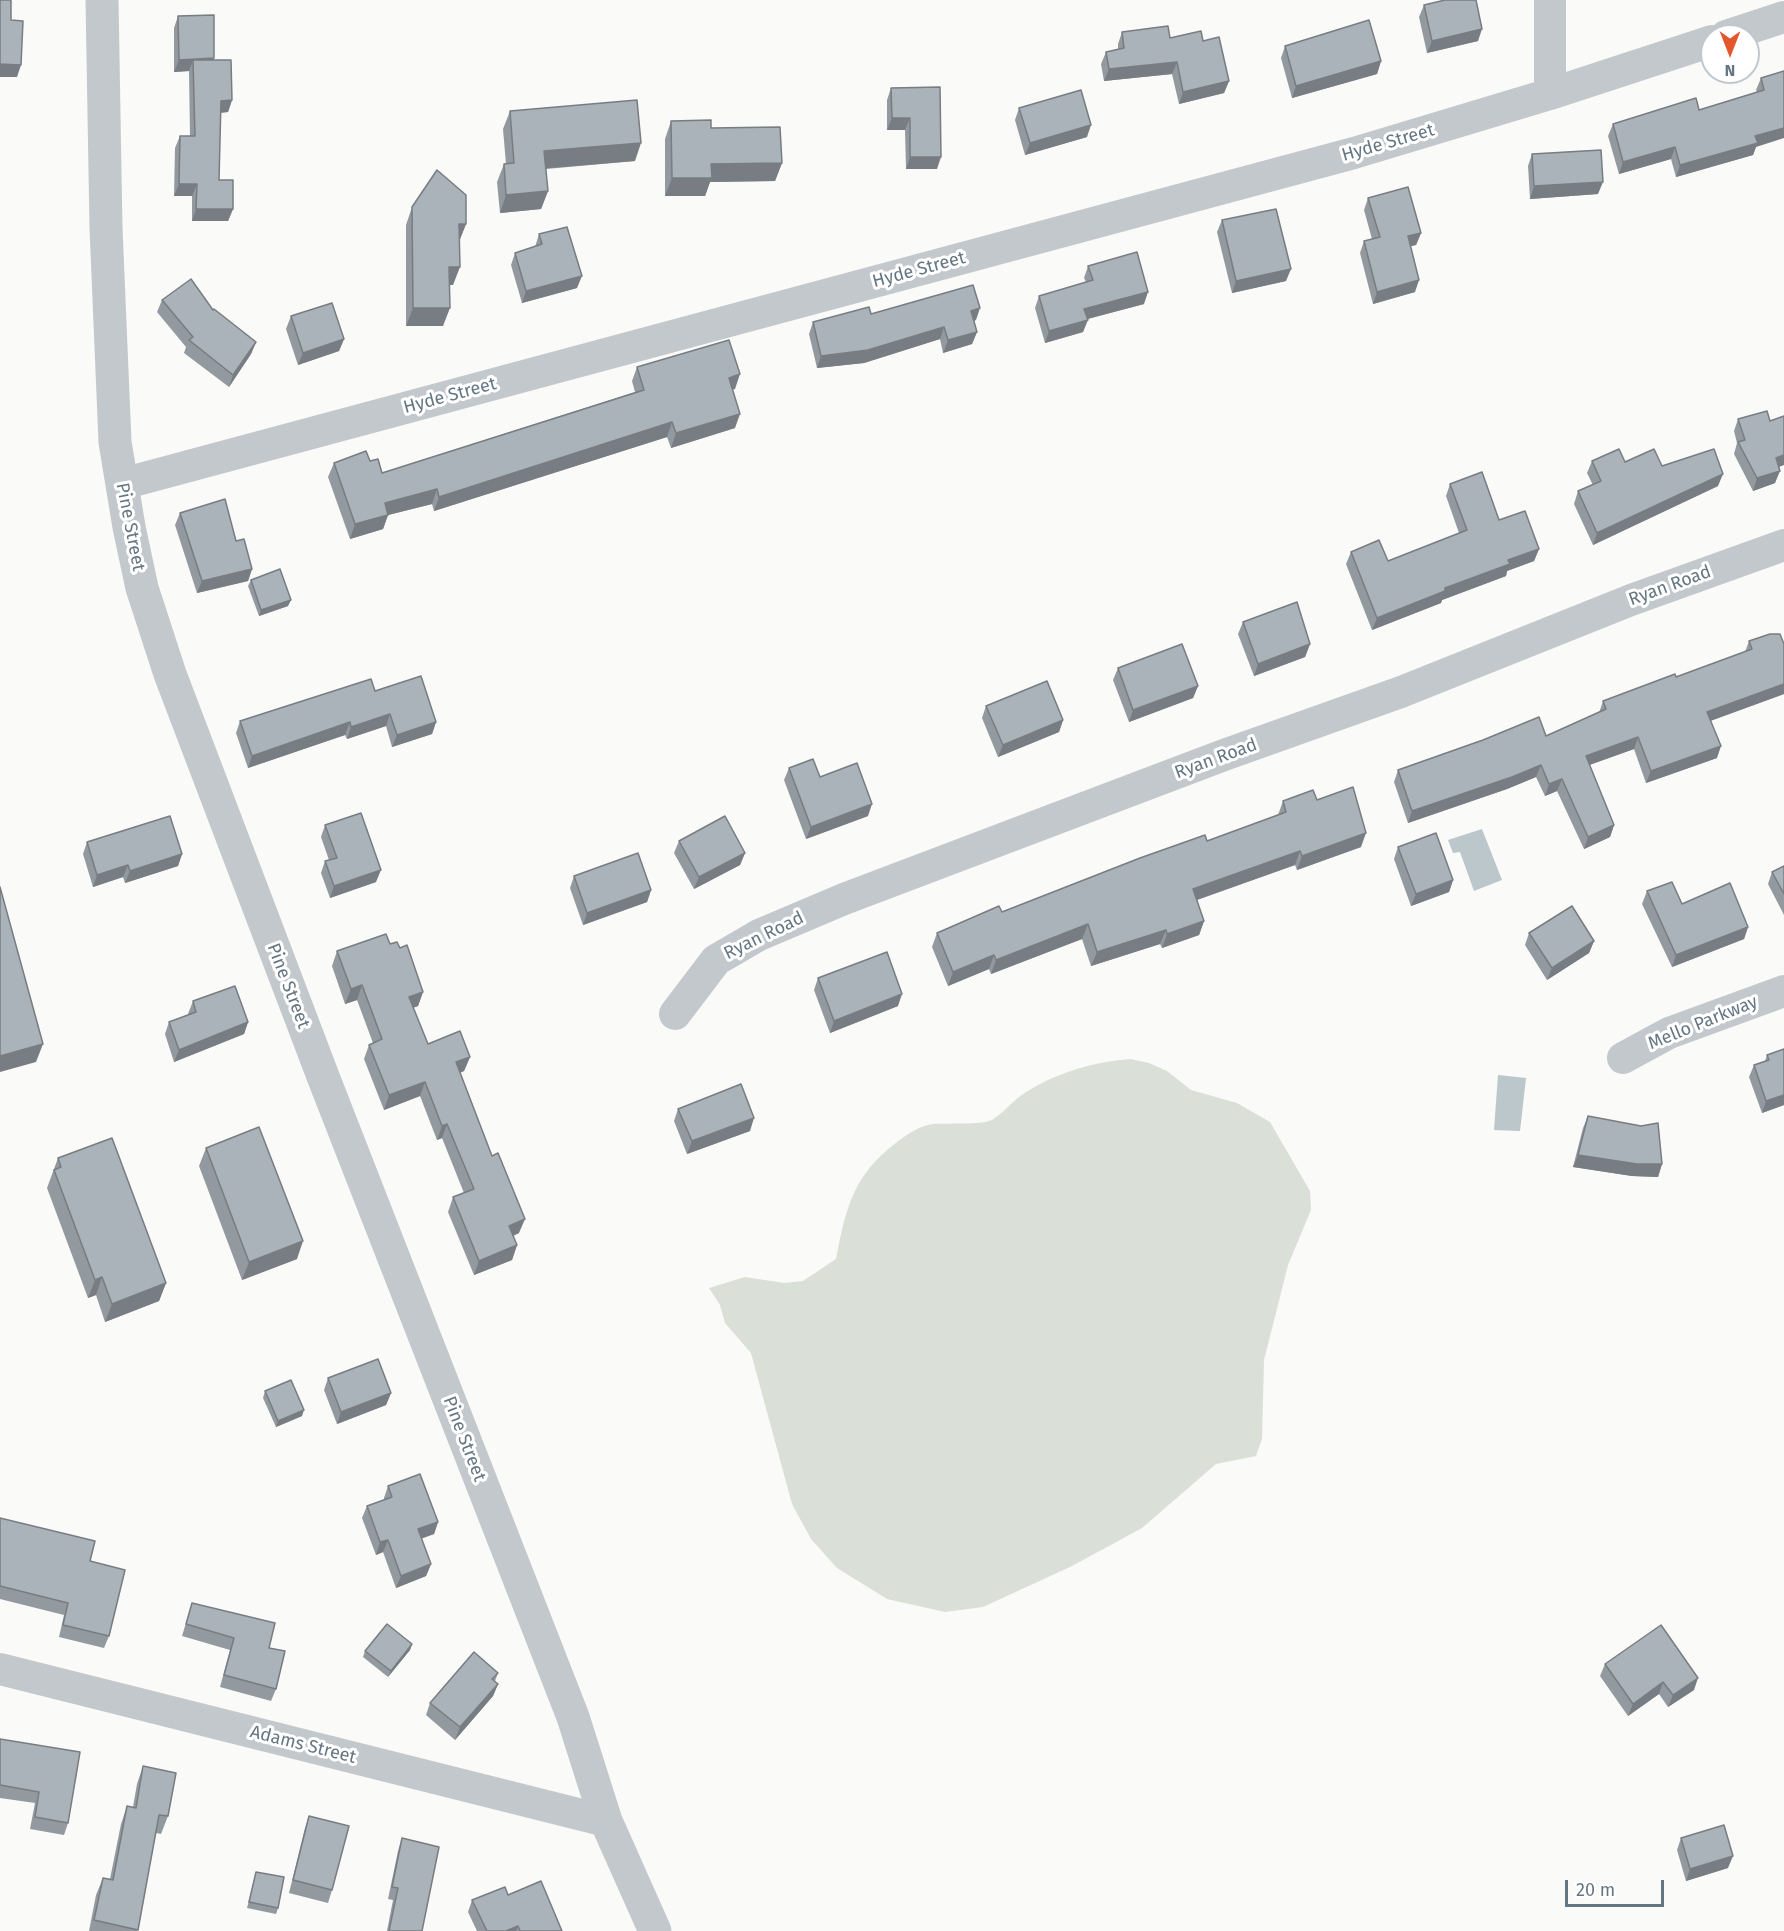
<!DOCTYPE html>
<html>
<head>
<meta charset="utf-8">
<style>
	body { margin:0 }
	#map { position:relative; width:1784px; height:1931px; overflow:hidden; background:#fafaf8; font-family:"Fira Sans",sans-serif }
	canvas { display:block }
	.north { position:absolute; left:1700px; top:24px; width:60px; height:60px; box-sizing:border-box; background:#fff; border:2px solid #c1c8cd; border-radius:50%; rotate:180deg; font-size:16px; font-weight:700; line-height:24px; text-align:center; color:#657683 }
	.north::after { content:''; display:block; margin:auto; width:21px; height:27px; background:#e4572e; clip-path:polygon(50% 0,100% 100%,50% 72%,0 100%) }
	.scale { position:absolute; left:1565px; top:1880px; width:99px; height:27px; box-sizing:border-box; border:3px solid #657683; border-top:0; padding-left:8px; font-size:18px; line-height:21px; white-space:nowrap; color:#657683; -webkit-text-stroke:4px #fff; paint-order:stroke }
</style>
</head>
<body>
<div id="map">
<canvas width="1784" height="1931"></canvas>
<div class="north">N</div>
<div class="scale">20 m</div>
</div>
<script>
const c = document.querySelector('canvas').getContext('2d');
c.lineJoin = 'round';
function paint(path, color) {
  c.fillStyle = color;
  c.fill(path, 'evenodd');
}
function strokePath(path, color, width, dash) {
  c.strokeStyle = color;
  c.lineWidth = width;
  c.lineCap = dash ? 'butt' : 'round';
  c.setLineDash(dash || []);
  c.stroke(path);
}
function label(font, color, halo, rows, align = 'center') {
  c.font = font + ' "Fira Sans",sans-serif';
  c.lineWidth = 6;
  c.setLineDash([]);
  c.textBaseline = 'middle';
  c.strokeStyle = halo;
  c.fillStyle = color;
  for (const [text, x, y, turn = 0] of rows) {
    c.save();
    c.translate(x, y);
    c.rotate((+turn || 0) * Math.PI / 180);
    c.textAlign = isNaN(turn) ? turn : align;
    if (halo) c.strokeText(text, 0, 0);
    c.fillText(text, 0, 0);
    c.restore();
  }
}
const green = new Path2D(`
	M1130 1059 1149 1063 1167 1071 1191 1090 1237 1103 1270 1122 1310 1191 1311 1210 1288 1265 1264 1360 1262 1439 1256 1456 1216 1464 1142 1528 1072 1566 983 1607 945 1612 887 1599 837 1568 811 1539 792 1504 751 1353 725 1323 720 1305 709 1288 745 1277 784 1283 803 1281 836 1259C846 1208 853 1175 897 1142 908 1134 919 1126 933 1124 945 1123 983 1125 992 1120 1002 1114 1010 1104 1019 1097 1051 1074 1092 1062 1130 1059Z`);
const water = new Path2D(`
	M1482 829 1502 880 1474 891 1460 852 1453 853 1448 840Z
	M1498 1075 1526 1078 1520 1131 1494 1130Z`);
const minor = new Path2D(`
	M1726 36 1784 17
	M1550 94V0
	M122 484 1354 153 1550 94 1712 41
	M675 1014 716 960 759 935 844 899 1224 755 1401 692 1631 600 1784 545
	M1623 1058 1669 1033 1784 991
	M0 1669 606 1821`);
const tertiary = new Path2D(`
	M102 0 106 228 115 442 129 527 142 588 170 674 324 1079 573 1717 606 1821 655 1931`);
const wall = new Path2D(`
	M1424 5 1478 41 1427 53 1419 17Z
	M178 16 214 58V60L232 100 228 112 220 113 219 180 233 209 228 221H192V196H174L175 148 180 136H190L189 71 174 72V28Z
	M1122 32 1203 41 1229 81 1224 93 1179 104 1172 74 1104 81 1101 64 1106 52 1118 49V44Z
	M1285 46 1381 61 1377 74 1292 98 1281 58Z
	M1784 71 1753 155 1676 177 1671 159 1619 174 1608 136 1613 124 1699 110 1757 92 1756 90 1761 78Z
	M940 87 937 169H906L905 130H887V100L891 88Z
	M1019 108 1087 137 1025 155 1015 120Z
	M510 111 635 161 546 169 548 191 541 209 500 213 497 182 504 164H506L503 129Z
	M671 121 711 128 782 163 775 181 710 182 705 196H665V139Z
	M1532 154 1598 194 1530 199 1528 166Z
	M1368 198 1421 233 1416 245 1410 246 1415 292 1373 304 1360 253 1364 241 1372 239 1364 210Z
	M412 207 466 224 459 241 453 285H449L443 326H406V225Z
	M1222 220 1286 281 1232 293 1217 232Z
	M539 234 577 288 522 303 511 265 515 253 535 247Z
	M1088 266 1144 304 1087 319 1083 332 1045 343 1035 308 1039 296 1086 282 1084 278Z
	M162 300 213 310 256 342 251 354 229 387 184 353 186 347 157 312Z
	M871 314 976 320 974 321 977 332 972 344 943 353 940 339 864 363 817 368 809 334 813 322Z
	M291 316 344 339 339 351 298 365 286 329Z
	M637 367 735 389H732L735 428 671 448 667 437 434 511 432 504 388 515 383 529 350 539 328 477 334 463 370 461 382 473 635 392 632 381Z
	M1738 419 1779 467 1775 483 1753 491 1734 454 1737 443 1734 431Z
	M1592 461 1625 462 1662 466 1718 486 1593 545 1574 504 1578 491 1593 485 1587 473Z
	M1450 484 1539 549 1534 561 1507 571 1506 576 1442 600 1441 603 1372 630 1346 564 1351 552 1388 561 1459 533 1446 496Z
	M180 513 236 541 252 569 248 581 197 593 175 525Z
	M251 580 288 606 259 616 248 586Z
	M1243 622 1310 644 1305 657 1254 676 1238 634Z
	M1749 641 1784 694 1710 721 1717 758 1646 783 1634 749 1589 765 1614 825 1610 837 1584 849 1557 791 1545 796 1536 777 1507 789 1408 823 1394 782 1398 770 1546 736 1599 713 1603 701 1676 677 1745 652Z
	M1118 668 1198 686 1193 698 1129 722 1113 680Z
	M375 691 436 722 432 734 392 747 386 726 347 739 345 735 248 768 236 733 240 721Z
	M986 706 1063 720 1059 732 998 757 982 718Z
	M789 768 820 777 868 816 806 839 784 780Z
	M1317 800 1361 847 1297 870 1295 865 1197 900 1204 921 1199 935 1162 948 1160 944 1091 966 1082 939 991 974 989 969 948 986 932 947 937 933 1002 912 1207 841 1278 815 1283 801Z
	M325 825 376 882 330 898 321 873 325 861 329 860 321 837Z
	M679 841 745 853 740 865 694 889 674 853Z
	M87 842 182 854 178 866 125 883 123 877 93 887 83 854Z
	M1398 847 1453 880 1449 892 1411 906 1394 859Z
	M1784 866V915L1768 884 1772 872Z
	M574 876 651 890 647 902 583 925 570 888Z
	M1647 891 1748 927 1744 939 1672 967 1642 904Z
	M1529 933 1594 941 1589 953 1547 980 1525 945Z
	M390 944 400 948 423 992 418 1006 413 1008 428 1044 470 1057 464 1071 460 1073 519 1233 513 1236 517 1245 512 1260 474 1275 448 1212 453 1197 464 1193 442 1138 437 1140 420 1096 384 1110 364 1059 369 1045 373 1043 357 1000 345 1004 332 966 337 951Z
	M818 978 898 1006 830 1033 814 990Z
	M193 1001 248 1022 244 1034 174 1062 165 1034 169 1022 189 1015 188 1014Z
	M1767 1055 1784 1105 1762 1113 1749 1077 1754 1065 1765 1061Z
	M678 1109 750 1131 687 1154 674 1121Z
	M1588 1116 1662 1164 1658 1177 1632 1176 1573 1167 1583 1128Z
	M206 1148 297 1259 242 1280 199 1166Z
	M58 1158 166 1283 159 1301 105 1322 96 1295 88 1298 47 1188Z
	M328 1378 391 1393 386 1405 337 1424 324 1390Z
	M265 1391 302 1416 276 1427 263 1398Z
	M388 1486 438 1522 434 1534 421 1539 431 1564 426 1576 396 1588 383 1552 376 1555 362 1518 367 1506 384 1500V1498Z
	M0 1518 90 1561 109 1636 104 1648 59 1637 64 1615 0 1599Z
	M192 1603 269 1648 276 1689 271 1701 220 1687 230 1650 182 1636Z
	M412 1644 410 1650 388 1677 363 1657 365 1651Z
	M1605 1664 1694 1690 1668 1707 1659 1694 1628 1716 1600 1676Z
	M498 1673 495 1681 498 1684 493 1696 455 1740 426 1715 430 1703Z
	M0 1739 68 1823 64 1835 30 1829 35 1803 0 1798Z
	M143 1766 168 1816 161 1834 156 1833 137 1931H89L96 1895 103 1878 110 1879 121 1824 127 1806 133 1807 137 1784Z
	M309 1816 332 1890 328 1903 289 1893 305 1828Z
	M402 1838 422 1931H387L393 1900 388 1899 398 1851Z
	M1681 1838 1728 1868 1686 1881 1677 1850Z
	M256 1872 278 1908 276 1914 247 1908Z
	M508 1895 562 1931H477L468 1912 472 1900Z`);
const shadedWall = new Path2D(`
	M1482 29 1478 41 1427 53 1432 41Z
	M214 58 210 71 193 60 189 71 174 72 179 60Z
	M1381 61 1377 74 1292 98 1296 86Z
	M1177 62 1172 74 1104 81 1109 69Z
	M0 64 21 65 17 77H0Z
	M1229 81 1224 93 1179 104 1183 92Z
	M232 100 228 112 216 113 221 101Z
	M892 118H910L905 130H887Z
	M1091 125 1087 137 1025 155 1030 143Z
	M1784 128V138L1756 147 1753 155 1676 177 1680 165 1755 136Z
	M641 143 635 161 538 169 544 151Z
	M1675 147 1671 159 1619 174 1623 162Z
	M910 157H941L937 169H906Z
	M782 163 775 181 710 182 705 196H665L672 178 711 164Z
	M1603 182 1598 194 1530 199 1534 186Z
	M179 184H197L192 196H174Z
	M548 191 541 209 500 213 506 195Z
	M196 209H233L228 221H192Z
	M459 224H466L459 242Z
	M1421 233 1416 245 1403 248 1408 236Z
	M449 267H460L453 285H443Z
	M1291 269 1286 281 1232 293 1236 281Z
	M582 276 577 288 522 303 526 291Z
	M1419 280 1415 292 1373 304 1377 292Z
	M1148 292 1144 304 1080 321 1084 309Z
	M413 308H450L443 326H406Z
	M980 308 976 320 966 323 971 311Z
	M1088 320 1083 332 1045 343 1049 331Z
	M944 327 940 339 864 363 817 368 821 356Z
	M977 332 972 344 943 353 948 340Z
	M344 339 339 351 298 365 303 353Z
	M256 342 251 354 229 387 233 375Z
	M740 374 735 389 724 393 729 378Z
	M740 414 735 428 671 448 676 433Z
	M672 422 667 437 434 511 439 497Z
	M1784 455V465L1771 470 1776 458Z
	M1780 471 1775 483 1753 491 1757 478Z
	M1723 474 1718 486 1593 545 1597 533Z
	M437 489 432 504 388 515 383 529 350 539 355 524 385 503Z
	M1539 549 1534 561 1507 571 1506 576 1442 600 1441 603 1372 630 1377 618 1508 560Z
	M252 569 248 581 197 593 202 581Z
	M291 600 288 606 259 616 261 610Z
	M1310 644 1305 657 1254 676 1258 664Z
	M1784 684V694L1702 724 1707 712Z
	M1198 686 1193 698 1129 722 1133 710Z
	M390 714 386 726 347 739 351 727Z
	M1063 720 1059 732 998 757 1003 745Z
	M350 722 345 735 248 768 252 756Z
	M436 722 432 734 392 747 397 735Z
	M1638 737 1634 749 1581 768 1586 756Z
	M1721 746 1717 758 1646 783 1651 771Z
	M1541 765 1536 777 1507 789 1408 823 1412 811Z
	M1562 779 1557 791 1545 796 1549 784Z
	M872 804 868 816 806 839 811 827Z
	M1614 825 1610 837 1584 849 1588 837Z
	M1366 833 1361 847 1297 870 1302 856Z
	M1300 851 1295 865 1188 903 1193 889Z
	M745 853 740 865 694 889 699 877Z
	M182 854 178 866 125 883 130 871Z
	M128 865 123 877 93 887 97 875Z
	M381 870 376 882 330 898 334 886Z
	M1453 880 1449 892 1411 906 1416 894Z
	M651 890 647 902 583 925 587 913Z
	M1204 921 1199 935 1162 948 1167 934Z
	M1088 924 1082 939 991 974 996 960Z
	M1748 927 1744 939 1672 967 1676 955Z
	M1166 930 1160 944 1091 966 1097 952Z
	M1594 941 1589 953 1547 980 1552 968Z
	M994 955 989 969 948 986 953 972Z
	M362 985 357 1000 345 1004 351 989Z
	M423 992 418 1006 403 1011 409 997Z
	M902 994 898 1006 830 1033 834 1021Z
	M248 1022 244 1034 174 1062 179 1050Z
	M43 1044 36 1062 0 1072V1056Z
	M470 1057 464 1071 451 1076 456 1062Z
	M425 1082 420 1096 384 1110 389 1095Z
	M1784 1095V1105L1762 1113 1766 1101Z
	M754 1118 750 1131 687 1154 692 1141Z
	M447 1124 442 1138 437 1140 442 1126Z
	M1578 1155 1662 1164 1658 1177 1632 1176 1573 1167Z
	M525 1219 519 1233 504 1240 509 1226Z
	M303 1241 297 1259 242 1280 249 1262Z
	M517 1245 512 1260 474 1275 479 1261Z
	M102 1277 96 1295 88 1298 95 1280Z
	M166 1283 159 1301 105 1322 112 1304Z
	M391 1393 386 1405 337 1424 341 1412Z
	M304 1410 302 1416 276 1427 278 1421Z
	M438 1522 434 1534 413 1541 418 1529Z
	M388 1540 383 1552 376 1555 380 1542Z
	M431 1564 426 1576 396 1588 401 1576Z
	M412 1644 410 1650 388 1677 391 1671Z
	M1698 1678 1694 1690 1668 1707 1673 1695Z
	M1663 1682 1659 1694 1628 1716 1633 1704Z
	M498 1684 493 1696 455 1740 460 1727Z
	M1733 1856 1728 1868 1686 1881 1690 1869Z
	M518 1926 516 1931H506Z`);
const building = new Path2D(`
	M0 0H11V20L23 21 21 65 0 64Z
	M1445 0H1476L1482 29 1432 41 1424 5Z
	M214 15V58L179 60 178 16Z
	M1369 20 1381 61 1296 86 1285 46Z
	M1168 26 1170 38 1201 31 1203 41 1219 37 1229 81 1183 92 1177 62 1109 69 1106 52 1124 48 1122 32Z
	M193 60H231L232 100 221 101 219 180H233V209H196L197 184H179L180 136H195Z
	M1784 71V128L1755 136 1758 143 1680 165 1675 147 1623 162 1613 124 1696 98 1699 110 1764 90 1761 78Z
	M940 87 941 157H910V118H892L891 88Z
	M1081 90 1091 125 1030 143 1019 108Z
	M637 100 641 143 544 151 548 191 506 195 504 164 514 163 510 111Z
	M711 120V128L780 127 782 163 711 164 712 178H672L671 121Z
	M1601 150 1603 182 1534 186 1532 154Z
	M437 170 466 195V224H459L460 267H449L450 308H413L412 207Z
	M1408 187 1421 233 1408 236 1419 280 1377 292 1364 241 1380 237 1368 198Z
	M1276 209 1291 269 1236 281 1222 220Z
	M567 227 582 276 526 291 515 253 542 244 539 234Z
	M1137 252 1148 292 1084 309 1088 320 1049 331 1039 296 1093 280 1088 266Z
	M191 279 213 310 214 309 256 342 233 375 189 340 193 337 162 300Z
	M973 285 980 308 971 311 977 332 948 340 944 327 868 350 821 356 813 322 869 307 871 314Z
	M332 303 344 339 303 353 291 316Z
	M729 340 740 374 729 378 740 414 676 433 672 422 439 497 437 489 385 503 388 515 355 524 334 463 366 451 370 461 378 459 382 473 644 390 637 367Z
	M1767 411 1770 421 1784 416V455L1776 458 1780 471 1757 478 1738 442 1745 440 1738 419Z
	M1619 449 1625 462 1654 449 1662 466 1714 449 1723 474 1597 533 1578 491 1601 481 1592 461Z
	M1482 472 1499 520 1525 511 1539 549 1508 560 1510 564 1445 588V591L1377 618 1351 552 1379 540 1388 561 1467 530 1450 484Z
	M225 499 236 541 244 539 252 569 202 581 180 513Z
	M280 569 291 600 261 610 251 580Z
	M1297 602 1310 644 1258 664 1243 622Z
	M1770 634H1780L1784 644V684L1707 712 1721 746 1651 771 1638 737 1586 756 1614 825 1588 837 1562 779 1549 784 1541 765 1512 777 1412 811 1398 770 1483 740 1539 717 1546 736 1606 709 1603 701 1675 674 1676 677 1752 649 1749 641Z
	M1182 644 1198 686 1133 710 1118 668Z
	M421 676 436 722 397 735 390 714 351 727 350 722 252 756 240 721 371 679 375 691Z
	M1047 681 1063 720 1003 745 986 706Z
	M813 759 820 777 857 763 872 804 811 827 789 768Z
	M1353 787 1366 833 1302 856 1300 851 1193 889 1204 921 1167 934 1166 930 1097 952 1088 924 996 960 994 955 953 972 937 933 999 906 1002 912 1140 858 1205 835 1207 841 1286 812 1283 801 1313 790 1317 800Z
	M361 813 381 870 334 886 325 861 337 858 325 825Z
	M170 816 182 854 130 871 128 865 97 875 87 842Z
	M725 816 745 853 699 877 679 841Z
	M1436 833 1453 880 1416 894 1398 847Z
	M638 853 651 890 587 913 574 876Z
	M1784 866V894L1772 872Z
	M1672 882 1682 904 1730 883 1748 927 1676 955 1647 891Z
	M0 887 43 1044 0 1056Z
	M1572 906 1594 941 1552 968 1529 933Z
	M386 934 390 944 397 942 400 948 407 945 423 992 409 997 428 1044 460 1031 470 1057 456 1062 492 1156 498 1153 525 1219 509 1226 517 1245 479 1261 453 1197 474 1189 447 1124 442 1126 425 1082 389 1095 369 1045 382 1039 362 985 351 989 337 951Z
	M887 952 902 994 834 1021 818 978Z
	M235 986 248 1022 179 1050 169 1022 196 1012 193 1001Z
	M1784 1049V1095L1766 1101 1754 1065 1769 1060 1767 1055Z
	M741 1084 754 1118 692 1141 678 1109Z
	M1588 1116 1641 1126 1658 1123 1662 1164H1637L1578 1155Z
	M259 1127 303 1241 249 1262 206 1148Z
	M112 1138 166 1283 112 1304 102 1277 95 1280 54 1170 61 1167 58 1158Z
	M378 1359 391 1393 341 1412 328 1378Z
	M291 1380 304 1410 278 1421 265 1391Z
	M420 1474 438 1522 418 1529 431 1564 401 1576 388 1540 380 1542 367 1506 392 1497 388 1486Z
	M0 1518 95 1541 90 1561 125 1570 109 1636 63 1625 68 1603 0 1586Z
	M192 1603 275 1623 269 1648 285 1651 276 1689 224 1675 234 1638 186 1624Z
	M387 1624 412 1644 391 1671 365 1651Z
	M1661 1625 1698 1678 1673 1695 1663 1682 1633 1704 1605 1664Z
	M474 1652 498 1673 492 1679 498 1684 460 1727 430 1703Z
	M0 1739 80 1752 68 1823 35 1817 39 1792 0 1785Z
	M143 1766 176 1773 168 1816 159 1815 138 1930 94 1920 103 1878 113 1880 127 1806 136 1808Z
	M309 1816 349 1826 332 1890 293 1880Z
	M1724 1825 1733 1856 1690 1869 1681 1838Z
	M402 1838 439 1847 422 1931H389L398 1888 392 1887Z
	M256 1872 284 1877 278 1908 249 1902Z
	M541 1881 562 1931H520L518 1926 506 1931H487L472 1900 505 1887 508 1895Z`);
const streetNames = [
	["Hyde Street",1388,143,-16],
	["Hyde Street",919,270,-15],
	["Hyde Street",450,396,-15],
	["Pine Street",130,527,79],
	["Ryan Road",1670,586,-20],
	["Ryan Road",1216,759,-20],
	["Ryan Road",764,936,-26],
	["Pine Street",288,986,69],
	["Mello Parkway",1703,1023,-22],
	["Pine Street",464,1439,69],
	["Adams Street",303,1745,14]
];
paint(green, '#dadfd7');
paint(water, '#bbc7cb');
strokePath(minor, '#c3c8cc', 32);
strokePath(tertiary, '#c3c8cc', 33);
paint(wall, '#929a9f');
paint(shadedWall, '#777d82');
paint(building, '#aab3b9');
strokePath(building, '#777d82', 1.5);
label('18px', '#657683', '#fff', streetNames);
</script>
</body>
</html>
